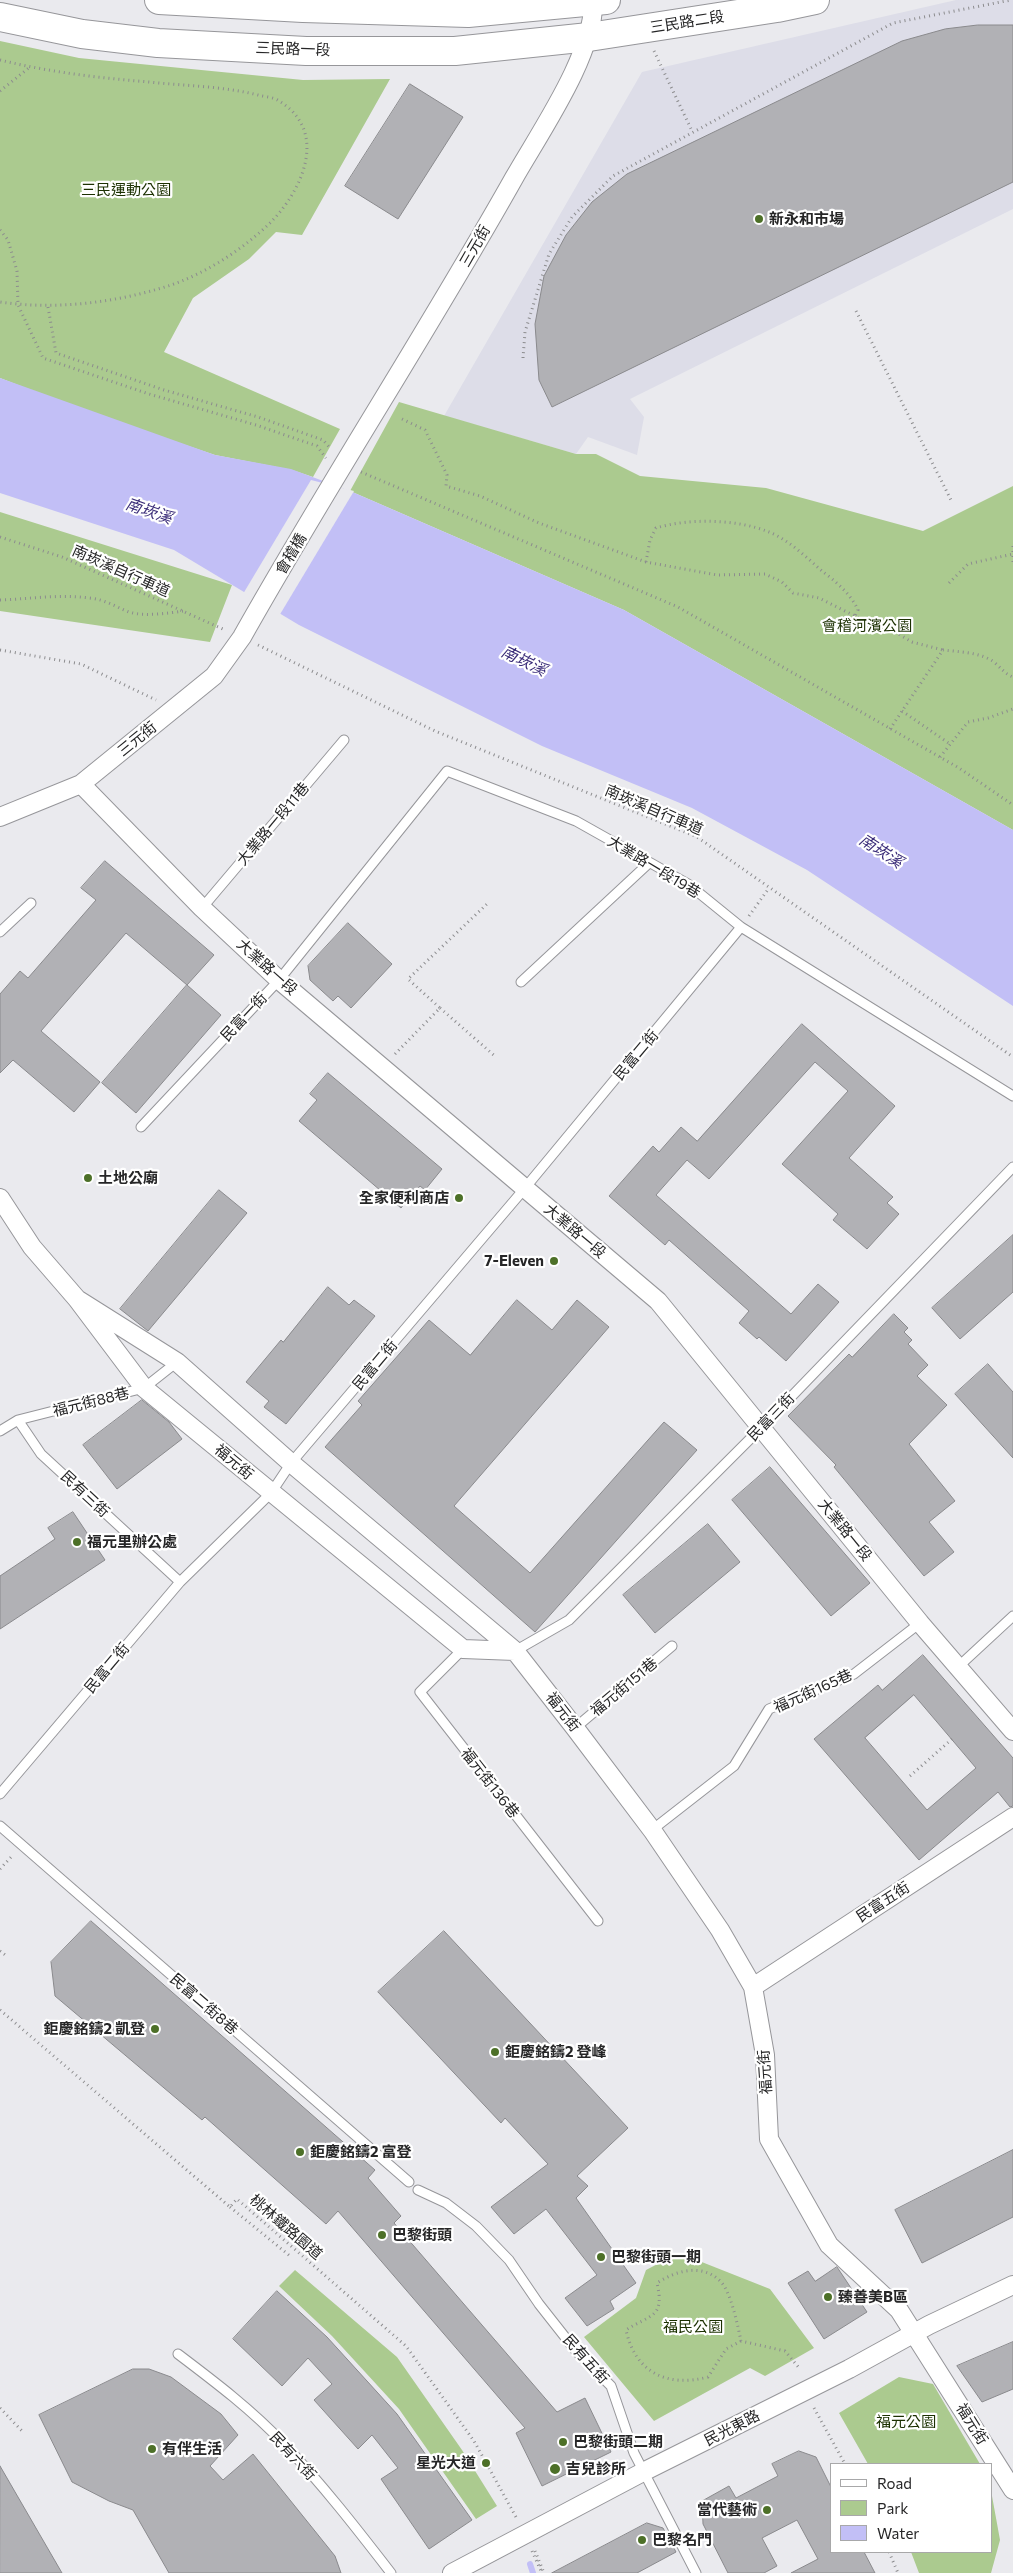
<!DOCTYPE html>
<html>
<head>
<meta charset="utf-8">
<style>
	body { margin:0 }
	#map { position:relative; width:1013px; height:2573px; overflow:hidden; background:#eaeaee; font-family:Commissioner,sans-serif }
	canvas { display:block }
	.legend { position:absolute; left:830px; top:2463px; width:162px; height:90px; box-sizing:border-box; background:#fff; border:1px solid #a8a8a9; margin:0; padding:6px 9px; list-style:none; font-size:15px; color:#262627 }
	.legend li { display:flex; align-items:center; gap:10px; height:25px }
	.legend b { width:25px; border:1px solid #a8a8a9 }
</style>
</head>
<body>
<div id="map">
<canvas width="1013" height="2573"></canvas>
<ul class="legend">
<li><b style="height:6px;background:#fff"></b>Road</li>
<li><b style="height:14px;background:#abca8f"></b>Park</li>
<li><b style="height:14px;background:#c2bff6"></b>Water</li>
</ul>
</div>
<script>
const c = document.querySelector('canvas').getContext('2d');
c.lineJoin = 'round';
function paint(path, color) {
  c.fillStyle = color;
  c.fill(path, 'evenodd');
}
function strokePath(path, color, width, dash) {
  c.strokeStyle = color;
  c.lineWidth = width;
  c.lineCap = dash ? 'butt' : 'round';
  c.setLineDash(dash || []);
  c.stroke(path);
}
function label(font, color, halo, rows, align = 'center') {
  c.font = font + ' Commissioner,"Noto Sans TC",sans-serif';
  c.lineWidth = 4.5;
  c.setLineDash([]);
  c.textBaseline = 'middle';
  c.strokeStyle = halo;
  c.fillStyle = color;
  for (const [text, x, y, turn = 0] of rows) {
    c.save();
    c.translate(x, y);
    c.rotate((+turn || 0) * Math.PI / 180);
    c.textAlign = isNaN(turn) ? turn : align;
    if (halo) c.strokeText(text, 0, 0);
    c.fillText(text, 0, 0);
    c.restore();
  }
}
const built = new Path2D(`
	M956 0H1013V209L630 399 644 417 637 455 588 437 576 454 444 416 642 72Z`);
const green = new Path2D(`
	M0 41 79 58 303 80 390 79 302 235 276 232 249 259 193 298 164 352 340 429 313 477 292 470 215 455 82 410 0 378Z
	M399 402 576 454H596L640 476 766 488 923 531 1013 486V830L624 610 350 491Z
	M0 512 232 585 210 642 0 611Z
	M679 2253 770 2289 814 2348 765 2376 750 2368 654 2421 584 2337 636 2298 646 2270Z
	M295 2270 397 2357 462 2450 497 2506 476 2519 399 2409 332 2336 279 2286Z
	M899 2377 933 2384 980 2464H868L839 2413Z
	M992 2496 1000 2540 991 2573H919L911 2552H992Z`);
const water = new Path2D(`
	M0 378 215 455 291 469 350 491 624 610 1013 830V1006L807 870 692 808 542 746 299 625 174 550 0 493Z`);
const pier = new Path2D(`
	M311 480 354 491 279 616 243 594Z`);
const stream = new Path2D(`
	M530 2564 533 2573`);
const building = new Path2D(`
	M978 25H1013V182L552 407 539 380 535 324 544 276 566 235 592 202 627 174 902 41 945 29Z
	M410 84 463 117 398 219 345 186Z
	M105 861 214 955 187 985 126 933 41 1031 100 1082 74 1112 13 1060 0 1073V994L20 971 28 978 96 900 81 888Z
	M348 923 392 964 351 1008 338 996 333 1001 310 980 308 966Z
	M187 985 221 1015 136 1113 102 1083Z
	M802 1024 895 1106 849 1158 893 1197 887 1203 899 1214 867 1249 833 1220 838 1214 782 1164 848 1091 815 1062 709 1179 687 1160 656 1195 791 1314 818 1284 839 1302 786 1361 759 1337 757 1339 739 1323 749 1311 669 1240 665 1245 609 1196 653 1146 659 1152 681 1127 697 1141Z
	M328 1073 442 1169 425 1190 420 1186 401 1208 299 1121 317 1100 310 1094Z
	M219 1190 247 1213 148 1331 120 1309Z
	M1013 1235V1292L960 1339 932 1308Z
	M328 1287 349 1305 354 1300 375 1316 286 1424 264 1407 269 1401 246 1382 281 1340 283 1342Z
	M517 1300 552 1330 577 1300 609 1327 454 1506 530 1573 664 1422 697 1450 535 1632 325 1447 362 1405 358 1401 429 1320 470 1355Z
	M894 1314 908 1328 904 1332 912 1340 908 1344 928 1365 917 1376 947 1405 909 1444 955 1501 929 1522 954 1552 924 1576 834 1467 836 1465 788 1416 849 1354 852 1357Z
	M988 1364 1013 1392V1458L955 1394Z
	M142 1400 169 1422 182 1439 117 1489 83 1445Z
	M770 1467 870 1583 831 1616 732 1500Z
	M73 1512 105 1560 0 1629V1576L55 1539 48 1528Z
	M708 1524 740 1562 655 1633 623 1595Z
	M923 1655 1013 1758V1806L1010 1807 998 1792 919 1860 814 1739 878 1685 882 1690ZM914 1695 976 1768 927 1810 865 1738Z
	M91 1921 375 2170 368 2178 401 2216 394 2223 557 2412 585 2398 611 2452 542 2486 516 2433 525 2428 338 2211 326 2224 205 2117 202 2120 55 1996 51 1962Z
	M444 1931 628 2128 577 2176 588 2186 576 2198 636 2283 610 2301 614 2309 587 2326 565 2298 597 2275 546 2209 514 2234 491 2207 548 2164 505 2118 501 2123 378 1992Z
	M1013 2150V2217L922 2263 895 2210Z
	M837 2267 867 2312 824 2339 788 2283 808 2271 815 2281Z
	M277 2291 327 2337 397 2414 472 2520 429 2549 381 2479 398 2468 372 2435 358 2449 314 2400 332 2384 308 2358 282 2386 233 2339Z
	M1013 2342V2389L982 2402 957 2366Z
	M133 2369H149L171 2377 221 2414 238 2435 210 2466 223 2480 253 2454 335 2556 341 2573H169L133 2510 109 2501 72 2482 39 2415Z
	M799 2451 816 2457 832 2489V2552H864L875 2573H791L818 2559 797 2520 762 2538 777 2566 764 2573H728L703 2524 702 2501 729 2486 736 2498 778 2476 772 2464Z
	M0 2466 62 2573H0Z
	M647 2523 663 2528 676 2552 637 2573H552Z`);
const path = new Path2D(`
	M654 51 692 131
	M0 60C49 72 99 78 149 82 186 86 222 86 258 95 265 97 274 97 279 101 329 131 303 190 270 223 242 250 205 274 168 286 114 303 55 310 0 302
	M0 91 30 67
	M0 230 8 240 17 271 18 305 43 358 149 394 256 425 317 446 326 458
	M48 307 56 353 164 390 258 417 323 440 331 449
	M856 311 952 502
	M523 358 525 332 549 254 572 217 613 176 893 23 1011 0
	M402 419 425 430 447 475 446 486 480 496 539 523 646 562 717 575 765 574 782 582 793 593 819 598 863 620 890 629 912 642 943 650
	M361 472 678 607 959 768 1013 805
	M0 537 62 557 225 630
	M1013 546V564
	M646 562 650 540 656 528C689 518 737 519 769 532 789 540 806 557 822 571 835 581 851 594 858 610L855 616
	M949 583 968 564 1013 554
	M0 600C30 599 59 594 89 598 104 599 116 607 129 612 145 617 168 613 184 611
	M258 645 435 731 697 837 1013 1057
	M0 650 81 664 156 700
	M902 711 950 744
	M890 729 943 650C959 652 980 652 994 662 1001 668 1005 674 1013 677
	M940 757 968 722 988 718 1013 709
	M749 916 769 888
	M440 1008 496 1057
	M395 1054 440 1008 408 979 487 904
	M910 1776 952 1739
	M0 1869 13 1855
	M0 1951 8 1957
	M0 2010 230 2207 237 2199 406 2346 474 2441 516 2517
	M230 2207 290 2256
	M741 2341 726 2349 708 2377C667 2388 635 2372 626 2330 651 2314 665 2318 657 2283 677 2270 703 2263 721 2282 731 2292 738 2327 741 2341L785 2351 800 2369
	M0 2408 23 2432
	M814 2408 845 2464
	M532 2551 542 2573
	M535 2551 544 2573
	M889 2552 898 2573`);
const service = new Path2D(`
	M202 908 344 740
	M0 932 31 903
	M521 982 649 863
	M141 1127 279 980 447 771 576 821 688 884 741 927 1013 1096
	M18 1420 41 1454 180 1582
	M0 1431 18 1420 144 1388 177 1362
	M463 1649 420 1692 598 1921
	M515 1651 569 1620 762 1427 1013 1167
	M958 1667 1013 1616
	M575 1728 672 1646
	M0 1794 180 1582 271 1493 291 1463 525 1188 741 927
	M0 1826 409 2182
	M652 1830 734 1766 769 1709 854 1674 920 1623
	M418 2190 446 2203 476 2226 509 2260 539 2304 576 2351 611 2386 634 2453 696 2573
	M178 2354C215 2382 252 2410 283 2443 322 2484 357 2529 391 2573`);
const minor = new Path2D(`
	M81 784 202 908 279 980 658 1301 920 1623 1013 1731
	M0 817 81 784 214 676 242 637C329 482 427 333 514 178 540 132 596 52 593 0
	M0 1198 32 1247 77 1299 144 1388 463 1649 515 1651
	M77 1299 177 1362 291 1463 515 1651 575 1728 652 1830 720 1930 753 1987 765 2055 769 2139 829 2245 899 2310 1013 2490
	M753 1987 1013 1817
	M452 2573 643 2472 849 2369 929 2325 1013 2285`);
const primary = new Path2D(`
	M159 0 303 8 468 13 606 0
	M0 17 82 34 158 43 306 51H455L589 37 777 8 815 0`);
const markers = [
	[759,219,5,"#4d7028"],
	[88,1178,5,"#4d7028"],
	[459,1198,5,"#4d7028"],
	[554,1261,5,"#4d7028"],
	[77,1542,5,"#4d7028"],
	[155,2029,5,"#4d7028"],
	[495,2052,5,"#4d7028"],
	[300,2152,5,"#4d7028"],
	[382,2235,5,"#4d7028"],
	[601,2257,5,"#4d7028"],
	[828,2297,5,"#4d7028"],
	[563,2442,5,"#4d7028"],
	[152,2449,5,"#4d7028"],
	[486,2463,5,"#4d7028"],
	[555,2469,6,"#4d7028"],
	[767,2510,5,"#4d7028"],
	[642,2540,5,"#4d7028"]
];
const streetNames = [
	["三民路二段",687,22,-9],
	["三民路一段",293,49,2],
	["三元街",475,246,-60],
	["會稽橋",291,554,-59],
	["南崁溪自行車道",121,571,24],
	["三元街",137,739,-39],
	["南崁溪自行車道",654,810,23],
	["大業路一段11巷",273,824,-50],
	["大業路一段19巷",654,867,31],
	["大業路一段",267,967,42],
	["民富一街",244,1017,-47],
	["民富二街",636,1055,-50],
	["大業路一段",575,1231,40],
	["民富二街",375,1365,-50],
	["福元街88巷",91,1402,-14],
	["民富三街",771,1417,-46],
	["福元街",234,1462,40],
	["民有三街",85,1494,43],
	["大業路一段",845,1530,51],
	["民富二街",107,1668,-50],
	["福元街151巷",624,1687,-40],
	["福元街165巷",813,1691,-24],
	["福元街",563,1712,52],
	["福元街136巷",490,1783,52],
	["民富五街",883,1902,-33],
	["民富二街8巷",204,2004,41],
	["福元街",765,2072,-94],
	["桃林鐵路園道",286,2227,41],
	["民有五街",586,2359,48],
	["福元街",972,2424,58],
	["民光東路",732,2428,-27],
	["民有六街",293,2456,47]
];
const parkNames = [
	["三民運動公園",126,190],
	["會稽河濱公園",867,626],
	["福民公園",693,2327],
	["福元公園",906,2422]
];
const poiNames = [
	["新永和市場",769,219],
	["土地公廟",98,1178],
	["全家便利商店",449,1198,"right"],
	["7-Eleven",544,1261,"right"],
	["福元里辦公處",87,1542],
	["鉅慶銘鑄2 凱登",145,2029,"right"],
	["鉅慶銘鑄2 登峰",505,2052],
	["鉅慶銘鑄2 富登",310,2152],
	["巴黎街頭",392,2235],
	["巴黎街頭一期",611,2257],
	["臻善美B區",838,2297],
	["巴黎街頭二期",573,2442],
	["有伴生活",162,2449],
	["星光大道",476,2463,"right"],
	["吉兒診所",566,2469],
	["當代藝術",757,2510,"right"],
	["巴黎名門",652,2540]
];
const waterNames = [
	["南崁溪",149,511,19],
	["南崁溪",524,661,26],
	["南崁溪",881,851,33]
];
paint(built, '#dddde8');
paint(green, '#abca8f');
paint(water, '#c2bff6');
paint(pier, '#eaeaee');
strokePath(stream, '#c2bff6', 6);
paint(building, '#b1b1b5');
strokePath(building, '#8a8a8d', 1);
strokePath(service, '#96969a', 11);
strokePath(minor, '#96969a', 20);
strokePath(primary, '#96969a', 30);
strokePath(path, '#8c8c8e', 3, [1, 4]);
strokePath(service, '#fff', 9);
strokePath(minor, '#fff', 18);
strokePath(primary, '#fff', 28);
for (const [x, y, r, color] of markers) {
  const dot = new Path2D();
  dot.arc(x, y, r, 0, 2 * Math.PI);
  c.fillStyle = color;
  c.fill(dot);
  strokePath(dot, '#fff', 2);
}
label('15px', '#262627', '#fff', streetNames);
label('15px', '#1c3102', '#fff', parkNames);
label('bold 15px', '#262627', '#fff', poiNames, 'left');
label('italic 16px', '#3b2d79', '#fff', waterNames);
</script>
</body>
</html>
